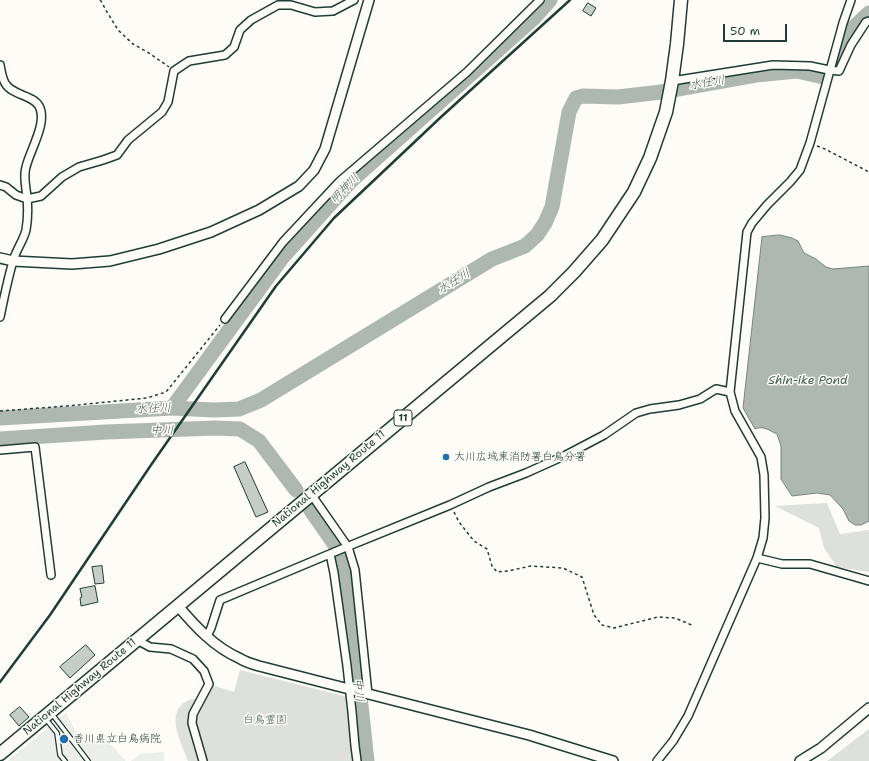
<!DOCTYPE html>
<html>
<head>
<meta charset="utf-8">
<style>
	body { margin:0 }
	#map { position:relative; width:869px; height:761px; overflow:hidden; background:#fdfcf7; font-family:"Shantell Sans",sans-serif }
	canvas { display:block }
	.scale { position:absolute; left:723px; top:24px; width:64px; height:18px; box-sizing:border-box; border:2px solid #1f3d34; border-top:0; padding-left:5px; font-size:12px; line-height:14px; white-space:nowrap; color:#1f3d34; -webkit-text-stroke:3px #fdfcf7; paint-order:stroke }
</style>
</head>
<body>
<div id="map">
<canvas width="869" height="761"></canvas>
<div class="scale">50 m</div>
</div>
<script>
const c = document.querySelector('canvas').getContext('2d');
c.lineJoin = 'round';
function paint(path, color) {
  c.fillStyle = color;
  c.fill(path, 'evenodd');
}
function strokePath(path, color, width, dash) {
  c.strokeStyle = color;
  c.lineWidth = width;
  c.lineCap = dash ? 'butt' : 'round';
  c.setLineDash(dash || []);
  c.stroke(path);
}
function label(font, color, halo, rows, align = 'center') {
  c.font = font + ' "Shantell Sans","Klee One",sans-serif';
  c.lineWidth = 3;
  c.setLineDash([]);
  c.textBaseline = 'middle';
  c.strokeStyle = halo;
  c.fillStyle = color;
  for (const [text, x, y, turn = 0] of rows) {
    c.save();
    c.translate(x, y);
    c.rotate((+turn || 0) * Math.PI / 180);
    c.textAlign = isNaN(turn) ? turn : align;
    if (halo) c.strokeText(text, 0, 0);
    c.fillText(text, 0, 0);
    c.restore();
  }
}
const built = new Path2D(`
	M66 713 76 732 112 746 126 761H8Z
	M164 752V761H131L140 754Z`);
const green = new Path2D(`
	M827 503 840 534 869 530V572L837 567 824 548 819 528 775 506Z
	M240 670 348 697 353 761H188C182 744 164 713 187 701 191 699 196 699 200 697 205 694 210 689 215 686L234 692Z
	M869 729V761H827Z`);
const water = new Path2D(`
	M780 235 792 238 798 241 804 253 816 259 826 267 833 269 869 266V521L861 525H855L849 521 843 509 830 495 817 493 792 496 781 479V446L777 434C770 431 763 425 755 429L743 408 762 237Z`);
const river = new Path2D(`
	M841 59 851 30 869 13
	M172 408 282 258 350 182 533 19 550 0
	M0 418 172 408 214 410 239 409 261 400 492 259 525 246 537 235 545 223 552 207 569 112 576 98 583 96 618 97 661 92 756 75 797 71 823 77
	M0 439 106 432 215 428 240 429 259 441 296 490
	M310 509 335 545 345 567 348 614 358 678 367 761`);
const building = new Path2D(`
	M588 3 596 8 591 16 583 11Z
	M245 462 268 512 256 517 234 467Z
	M102 566 104 583 95 584 92 567Z
	M95 586 98 602 81 606 80 598 82 597 80 589Z
	M86 645 95 655 70 678 60 667Z
	M20 707 29 717 19 726 10 715Z`);
const path = new Path2D(`
	M100 0 101 1 107 12 118 30 133 44 149 53 169 67
	M817 146 825 149 869 172
	M0 411 67 406 147 398 166 392 220 325
	M454 512 459 522 474 541 487 549 492 566 497 572 508 571 531 566 563 568 582 577 594 615 602 625 614 628 658 617 675 618 694 626`);
const service = new Path2D(`
	M52 714 88 761
	M45 718 57 733 60 755 65 761`);
const minor = new Path2D(`
	M0 65C1 70 2 78 5 83 11 95 33 95 39 106 48 122 30 150 26 167 23 176 26 187 27 197 28 208 28 219 26 230 24 239 17 249 14 258 8 277 4 298 0 317
	M672 81 773 65 810 66 829 70 839 71 851 45 866 22 869 21
	M0 185 6 187 16 195 27 199 41 196 62 177 79 167 103 160 117 155 128 140 162 112 168 102 174 71 189 61 225 55 234 47 240 30 251 20 278 5H291L315 12 333 11 354 0
	M225 319 283 242 340 181 467 72 540 0
	M0 450 35 447 51 575
	M311 494 348 547 355 570 368 694
	M330 554 334 573 347 666 352 712 355 746 357 761
	M757 558 782 564H810L869 581
	M207 636 211 628 220 600 344 548 450 505 489 487 526 473 566 455 604 435 636 413 650 409 679 405 700 399 716 389 730 392
	M137 640 150 647 171 649 193 659 204 671 209 684 193 714 192 723 203 761
	M657 761 673 741 688 716 757 558 763 538 765 518 764 475 761 457 735 411 730 392 747 232 752 223 767 205 790 182 800 170 810 143 843 23 851 0`);
const tertiary = new Path2D(`
	M0 258 13 261 72 264 110 261 159 249 211 232 259 210 299 186 314 170 325 149 369 0
	M178 606C195 626 214 647 239 658 245 662 252 664 259 666L529 735 613 761
	M800 761 821 748 869 708`);
const trunk = new Path2D(`
	M0 754 550 296 574 272 602 240 634 192 650 158 666 112 672 81 677 44 681 0`);
const rail = new Path2D(`
	M0 682 50 615 151 465 276 286 334 218 441 117 570 0`);
const markers = [
	[446,457,4,"#1f6fb2"],
	[64,739,5,"#1f6fb2"]
];
const shields = [
	[403,418,18]
];
const shieldNames = [
	["11",403,418]
];
const poiNames = [
	["大川広域東消防署白鳥分署",454,457],
	["香川県立白鳥病院",73,739]
];
const streetNames = [
	["National Highway Route 11",329,479,-40],
	["National Highway Route 11",80,687,-40]
];
const parkNames = [
	["白鳥霊園",265,720]
];
const waterNames = [
	["水任川",707,83,-9],
	["明神川",345,189,-46],
	["水任川",454,282,-31],
	["Shin-ike Pond",808,381],
	["水任川",153,409,-3],
	["中川",162,431,-1],
	["中川",358,690,83]
];
paint(built, '#eceee9');
paint(green, '#dde0db');
paint(water, '#aeb8b1');
strokePath(water, '#75877f', 1);
strokePath(river, '#aeb8b1', 15);
paint(building, '#c6cdc7');
strokePath(building, '#1f3d34', 1);
strokePath(service, '#1f3d34', 6);
strokePath(minor, '#1f3d34', 10);
strokePath(tertiary, '#1f3d34', 12);
strokePath(trunk, '#1f3d34', 15);
strokePath(path, '#1f3d34', 1.5, [3, 3]);
strokePath(service, '#fdfcf7', 3.5);
strokePath(minor, '#fdfcf7', 7);
strokePath(tertiary, '#fdfcf7', 9);
strokePath(trunk, '#fdfcf7', 12);
strokePath(rail, '#1f3d34', 2.5);
for (const [x, y, r, color] of markers) {
  const dot = new Path2D();
  dot.arc(x, y, r, 0, 2 * Math.PI);
  c.fillStyle = color;
  c.fill(dot);
  strokePath(dot, '#fdfcf7', 1.5);
}
for (const [x, y, w] of shields) {
  const box = new Path2D();
  box.roundRect(x - w / 2, y - 8, w, 16, 3);
  c.fillStyle = '#fdfcf7';
  c.fill(box);
  strokePath(box, '#1f3d34', 1);
}
label('bold 10px', '#1f3d34', null, shieldNames);
label('11px', '#1f3d34', '#fdfcf7', poiNames, 'left');
label('11px', '#1f3d34', '#fdfcf7', streetNames);
label('11px', '#455e55', '#fdfcf7', parkNames);
label('italic 12px', '#435c53', '#fdfcf7', waterNames);
</script>
</body>
</html>
